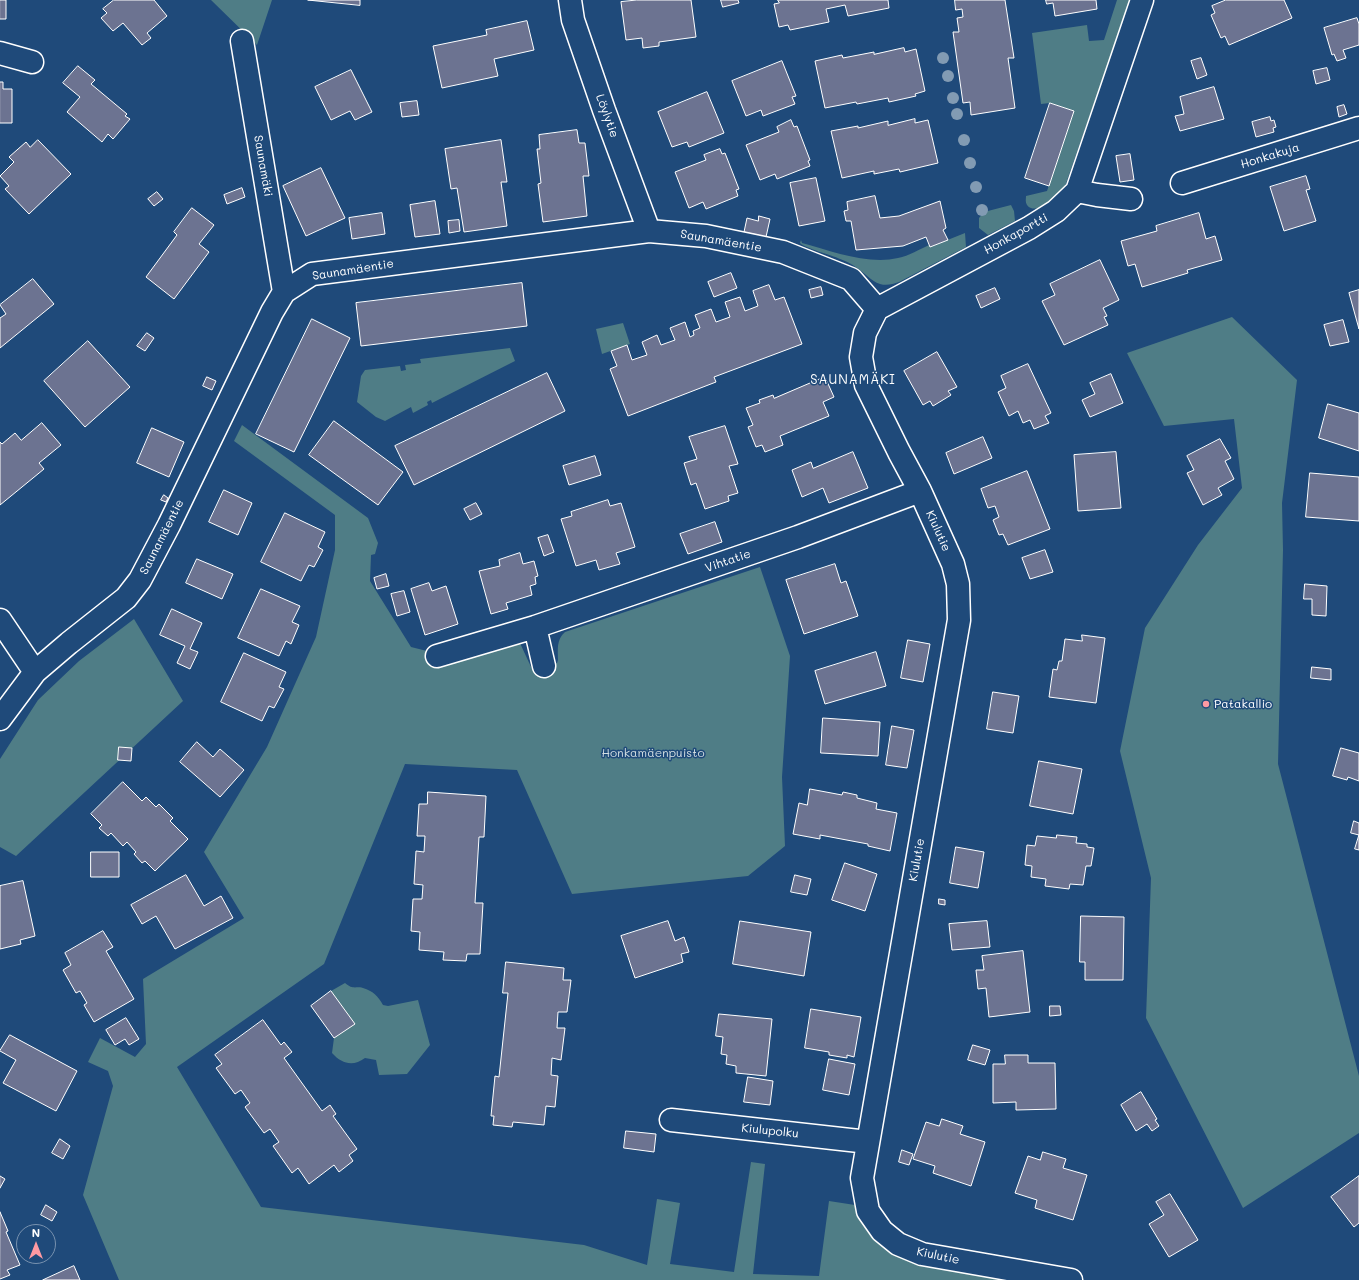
<!DOCTYPE html>
<html>
<head>
<meta charset="utf-8">
<style>
	body { margin:0 }
	#map { position:relative; width:1359px; height:1280px; overflow:hidden; background:#1f4a7a; font-family:Mali,sans-serif }
	canvas { display:block }
	.north { position:absolute; left:16px; top:1224px; width:40px; height:40px; box-sizing:border-box; background:#1f4a7a; border:1px solid #7992af; border-radius:50%; rotate:0deg; font-size:11px; font-weight:700; line-height:16px; text-align:center; color:#fff }
	.north::after { content:''; display:block; margin:auto; width:14px; height:18px; background:#ff9aa2; clip-path:polygon(50% 0,100% 100%,50% 72%,0 100%) }
</style>
</head>
<body>
<div id="map">
<canvas width="1359" height="1280"></canvas>
<div class="north">N</div>
</div>
<script>
const c = document.querySelector('canvas').getContext('2d');
c.lineJoin = 'round';
function paint(path, color) {
  c.fillStyle = color;
  c.fill(path, 'evenodd');
}
function strokePath(path, color, width, dash) {
  c.strokeStyle = color;
  c.lineWidth = width;
  c.lineCap = dash ? 'butt' : 'round';
  c.setLineDash(dash || []);
  c.stroke(path);
}
function label(font, color, halo, rows, align = 'center') {
  c.font = font + ' Mali,sans-serif';
  c.lineWidth = 3;
  c.setLineDash([]);
  c.textBaseline = 'middle';
  c.strokeStyle = halo;
  c.fillStyle = color;
  for (const [text, x, y, turn = 0] of rows) {
    c.save();
    c.translate(x, y);
    c.rotate((+turn || 0) * Math.PI / 180);
    c.textAlign = isNaN(turn) ? turn : align;
    if (halo) c.strokeText(text, 0, 0);
    c.fillText(text, 0, 0);
    c.restore();
  }
}
const green = new Path2D(`
	M211 0H272L257 45Z
	M1117 0H1130L1063 192C1057 199 1035 216 1027 205 1025 202 1026 199 1026 196L1047 191 1074 111 1050 103 1041 104 1032 33 1087 25 1089 41 1104 40Z
	M1011 205 1014 211 1015 221 988 235 979 228V218L984 212Z
	M965 233 966 247 899 282C893 284 887 286 880 284 871 281 865 273 857 268 852 264 846 261 840 259 832 255 804 248 800 243L801 240 802 243C831 251 868 265 898 258 909 256 920 249 929 245L930 247Z
	M1232 317 1297 380 1282 503 1283 550 1278 764 1359 1076V1133L1243 1208 1146 1018 1151 878 1120 751 1145 628 1198 545 1242 488 1234 419 1164 426 1127 353Z
	M623 323 630 344 602 354 596 329Z
	M510 348 515 361 432 403 431 400 427 402 428 405 413 413 411 407 385 421 376 417 357 402 361 376 365 370 400 366 401 371 406 370 405 365 421 363 420 359Z
	M242 425 368 518 378 543 375 554 371 555 370 581 411 647 431 652 519 641 532 669 557 663 558 660C558 650 556 640 565 632L760 567 790 656 782 777 785 846 748 876 572 894 517 770 405 764 324 964 177 1067 261 1207 584 1245 647 1265 657 1199 680 1203 670 1264 734 1272 751 1162 765 1164 753 1274 819 1276 829 1201 855 1205 880 1241 1026 1280H119L83 1195 113 1086 108 1071 88 1062 100 1038 135 1057 146 1044 143 979 244 918 204 852 267 747 316 637 335 550V515L234 441Z
	M134 619 183 701 16 856 0 847V759L38 700 79 661Z
	M345 983C353 990 355 986 363 988 373 991 378 996 383 1005L388 1006 418 1000 430 1045 407 1074 379 1075 376 1060 365 1058C353 1067 342 1064 332 1053L334 1038 354 1024 331 991Z`);
const building = new Path2D(`
	M0 0H6V19H0Z
	M114 0H154L167 16 147 33 151 38 142 45 123 23 113 31 101 18 107 13 103 9Z
	M308 0H360V5Z
	M637 0H691L696 37 659 42V46L643 48 642 38 626 40 621 2Z
	M721 0H738L739 3 723 7Z
	M778 0H888L889 8 848 16 845 5 826 9 829 22 790 30 788 25 779 27 774 4 779 3Z
	M955 0H1005L1014 58H1008L1015 108 971 115 970 102 963 103 953 32H959L957 18 963 17 962 9 956 10Z
	M1046 0H1096L1097 9 1055 16 1053 3 1047 4Z
	M1226 0H1284L1292 18 1229 45 1225 36 1221 38 1211 15 1215 13 1212 6Z
	M1357 18 1359 24V45L1343 50 1346 58 1337 61 1334 54 1332 55 1324 28Z
	M527 21 534 50 494 59 498 76 442 88 433 46 487 35 486 30Z
	M904 48 905 52 916 49 925 91 915 94 916 96 889 102 888 98 857 104 856 102 825 108 815 61 842 55 843 58 874 52V54Z
	M1201 58 1207 75 1197 79 1191 61Z
	M782 61 796 96 792 97 795 104 763 116 761 110 746 116 732 81Z
	M78 66 95 80 91 84 127 114 125 116 130 119 113 139 108 134 102 142 67 112 80 97 63 83Z
	M1327 68 1330 80 1316 84 1313 71Z
	M351 70 372 112 355 120 350 111 331 120 315 87Z
	M0 82H3V89H12V123H0Z
	M1214 87 1224 119 1180 131 1175 116 1184 114 1180 97Z
	M707 92 724 133 689 147 687 142 672 147 658 112Z
	M417 101 419 115 402 117 400 103Z
	M1050 103 1074 111 1049 186 1025 178Z
	M1344 105 1347 114 1339 117 1337 107Z
	M1270 117 1271 121 1274 120 1276 127 1273 128 1274 132 1256 137 1252 122Z
	M915 119V123L928 120 938 163 900 172 899 169 874 174V171L842 178 831 131 858 126V128L888 121V125Z
	M791 120 794 127 797 126 810 160 808 161 810 166 777 179 775 174 760 180 746 145 779 132 777 127Z
	M577 130 579 143H585L589 176H583L587 216 543 222 538 184 541 183 537 149H540L539 135Z
	M38 140 71 174 29 214 5 189 9 186 0 176 14 162 9 157 26 142 30 147Z
	M501 140 507 182H501L507 226 464 232 457 188 451 189 445 149Z
	M720 149 722 154 725 153 739 189 736 190 738 196 706 209 703 202 689 208 675 172 706 160 704 155Z
	M1130 154 1134 180 1120 182 1116 156Z
	M321 168 345 218 306 236 283 186Z
	M1306 176 1310 189 1306 190 1316 221 1284 231 1270 187Z
	M816 178 825 221 799 226 790 183Z
	M242 188 245 197 227 204 224 195Z
	M157 192 163 199 154 206 148 199Z
	M875 196 880 218 899 216 940 201 946 228 943 230 948 240 930 247 926 237 903 246 856 250 851 221H846L844 211 848 210 847 202Z
	M435 201 440 234 415 237 410 205Z
	M192 208 214 225 199 244 209 252 174 299 146 277 177 235 174 232Z
	M382 213 385 234 352 239 349 218Z
	M1199 213 1206 239 1215 236 1222 260 1187 270 1188 273 1142 287 1135 264 1128 266 1121 241 1157 231 1156 226Z
	M759 216 770 219 766 237 744 232 747 218 758 221Z
	M459 220 460 231 449 233 448 221Z
	M1100 260 1119 300 1103 308 1107 316 1104 317 1108 325 1064 345 1042 301 1055 295 1050 284Z
	M731 273 737 288 714 297 708 282Z
	M33 279 54 304 0 348V318L6 314 0 305Z
	M522 283 527 326 361 346 356 303Z
	M769 285 775 300 784 297 802 344 714 377 716 382 628 416 610 369 617 366 611 351 627 345 632 360 647 355 642 342 657 335 661 345 675 340 670 328 685 322 690 337 694 335 693 331 700 328 695 315 711 309 716 322 730 317 725 302 740 297 745 311 758 306 753 291Z
	M821 287 823 295 811 298 809 290Z
	M995 288 1000 299 981 308 976 296Z
	M1359 290V329L1349 293Z
	M312 319 350 338 294 452 256 434Z
	M1343 320 1349 342 1330 346 1324 325Z
	M147 333 154 338 145 351 137 346Z
	M88 341 130 387 85 427 44 381Z
	M937 352 957 387 948 391 951 395 933 406 930 401 923 405 904 371Z
	M1028 364 1051 413 1045 416 1049 423 1034 429 1030 420 1023 423 1018 411 1009 416 998 392 1006 388 1001 376Z
	M547 373 565 411 414 485 395 446Z
	M1111 374 1123 403 1090 417 1082 400 1095 394 1090 383Z
	M207 377 216 381 212 390 203 386Z
	M825 377 834 397 823 402 829 416 780 436 783 445 765 452 762 445 756 447 748 427 753 425 746 408 760 403 759 400 773 395 774 398Z
	M1328 404 1359 413V451L1319 438Z
	M334 421 403 472 378 505 309 455Z
	M42 423 61 445 39 463 44 469 0 505V442L2 444 15 433 21 440Z
	M725 426 738 464 729 466 738 493 728 496 729 501 705 509 696 483 691 485 684 463 697 459 689 437Z
	M152 428 184 442 169 477 137 463Z
	M983 437 992 458 954 474 946 453Z
	M1220 439 1231 458 1225 461 1234 479 1218 488 1222 495 1203 505 1187 473 1194 470 1187 456Z
	M853 452 868 488 829 503 823 488 802 497 792 470 811 462 813 468Z
	M1116 452 1121 508 1078 511 1074 455Z
	M595 456 601 475 569 485 563 466Z
	M1027 471 1050 529 1008 545 1003 534 999 535 993 520 999 517 995 506 988 508 981 489Z
	M1310 473 1359 477V521L1306 517Z
	M224 490 252 503 238 535 209 522Z
	M164 495 168 498 166 502 161 500Z
	M608 500 610 506 621 503 635 547 616 553 620 564 599 570 596 560 576 566 561 519 572 516 571 512Z
	M476 503 482 514 470 520 464 509Z
	M285 513 325 532 318 547 323 550 314 567 309 565 301 581 261 562Z
	M715 522 722 542 688 554 680 534Z
	M548 535 554 552 544 556 538 538Z
	M1045 550 1053 572 1030 579 1022 558Z
	M520 553 523 564 534 561 538 576 535 577 536 584 530 586 532 595 506 603 508 609 491 614 479 571 500 566 499 560Z
	M197 559 233 574 222 599 186 583Z
	M835 564 841 583 846 581 858 616 804 634 786 580Z
	M386 574 389 586 377 589 374 578Z
	M429 583 432 591 446 586 458 624 425 635 411 589Z
	M1305 584 1327 586 1326 616 1312 615V599H1304Z
	M261 589 300 606 292 622 299 625 291 644 286 641 279 656 238 638Z
	M404 591 410 612 397 616 391 594Z
	M172 609 202 623 190 649 198 652 190 669 177 663 185 646 160 635Z
	M1082 635 1105 638 1096 703 1049 697 1053 669 1057 670 1059 661H1062L1065 639 1082 641Z
	M908 640 930 644 923 682 901 678Z
	M876 652 886 686 825 704 815 671Z
	M244 653 286 672 279 687 284 689 274 708 269 706 262 721 221 702Z
	M1312 667 1331 669V680L1311 678Z
	M993 692 1019 696 1013 733 987 729Z
	M823 718 880 722 878 756 821 753Z
	M892 726 914 730 907 768 886 765Z
	M197 742 213 757 220 749 244 770 220 797 180 762Z
	M119 747 132 748 131 761 118 760Z
	M1341 748 1359 753V781L1348 777 1347 780 1333 776Z
	M1039 761 1082 769 1073 814 1030 806Z
	M123 782 142 801 146 797 156 807 159 804 173 818 170 821 188 839 155 871 145 861 142 863 134 854 136 852 127 842 123 846 111 833 108 836 99 828 102 825 91 814Z
	M810 789 842 795 843 792 857 795V798L877 803 876 809 897 813 890 851 868 846V844L820 835V839L793 834 799 803 807 805Z
	M428 792 486 796 484 837H479L475 903H483L480 954H467L466 961 443 960 444 952 419 950 420 932 411 931 413 899H422L423 885 414 884 416 851 424 852 425 836H417L419 804H427Z
	M1354 821 1359 823V835L1351 833Z
	M1057 835 1077 837 1076 843 1087 844V847L1094 848 1091 866H1086L1083 885 1070 884 1069 889 1045 886 1046 879 1031 877 1032 866 1025 865 1027 845 1035 846 1037 836 1056 838Z
	M1359 835V850L1355 849Z
	M956 847 984 852 978 888 950 883Z
	M91 852H119V877H91Z
	M845 863 877 874 865 911 832 900Z
	M186 875 204 906 221 896 233 918 175 949 156 916 142 924 131 905Z
	M795 875 811 879 807 895 791 892Z
	M23 881 35 936 20 940 21 944 0 949V886Z
	M939 899 945 900V905L939 904Z
	M1081 916 1124 917 1123 980H1085V962H1080Z
	M668 921 675 941 684 937 689 952 681 954 683 962 635 978 621 936Z
	M740 921 811 932 804 976 733 964Z
	M987 921 990 947 952 950 949 924Z
	M103 931 113 947 106 951 134 999 94 1022 84 1005 87 1003 80 991 76 993 63 970 71 965 65 953Z
	M1023 951 1030 1012 989 1017 986 988 978 989 976 970H984L982 956Z
	M506 962 564 968 563 980H571L567 1012H558L557 1028H565L561 1060 552 1058 551 1075 558 1076 555 1107 546 1106 544 1125 513 1122 512 1127 493 1125 494 1116H491L495 1076 499 1077 508 993H503Z
	M331 991 355 1024 334 1038 311 1006Z
	M1050 1006H1060L1061 1015 1050 1016Z
	M811 1009 861 1017 854 1057 847 1055V1058L829 1055V1052L805 1048Z
	M719 1014 772 1019 766 1076 736 1073V1066L726 1064 727 1055 721 1054 723 1037 716 1036Z
	M126 1018 139 1039 129 1045 125 1039 115 1045 106 1030Z
	M263 1020 281 1045 284 1042 292 1052 284 1058 322 1111 330 1105 336 1114 333 1116 357 1149 349 1155 353 1161 339 1172 334 1165 309 1184 298 1168 292 1173 273 1146 279 1142 270 1129 264 1133 245 1107 250 1103 241 1090 235 1094 216 1068 222 1064 215 1055Z
	M10 1035 77 1071 56 1111 3 1083 16 1060 0 1051Z
	M973 1045 990 1050 985 1065 968 1060Z
	M1005 1055H1028V1063H1055L1056 1109 1016 1110V1102L993 1103V1064H1005Z
	M829 1059 855 1064 849 1095 823 1090Z
	M748 1077 773 1081 770 1105 744 1102Z
	M1141 1092 1157 1119 1155 1120 1159 1126 1152 1131 1147 1124 1136 1131 1121 1105Z
	M942 1119 963 1126 960 1134 985 1142 971 1186 933 1173 935 1166 913 1159 926 1122 939 1126Z
	M626 1131 656 1134 654 1152 624 1148Z
	M60 1139 70 1146 63 1159 52 1153Z
	M902 1150 913 1154 909 1165 899 1162Z
	M1043 1152 1066 1159 1063 1168 1087 1175 1073 1220 1035 1208 1037 1200 1015 1193 1028 1156 1040 1160Z
	M0 1176 5 1179 0 1188Z
	M1359 1176V1223L1354 1227 1331 1197Z
	M1170 1194 1198 1240 1169 1257 1149 1224 1164 1215 1156 1202Z
	M46 1205 57 1212 52 1221 41 1215Z
	M0 1212 8 1231 6 1232 20 1265 7 1270 10 1275 0 1279Z
	M74 1266 80 1280H43Z`);
const minor = new Path2D(`
	M570 0 573 20 604 110 649 231
	M242 41 284 292
	M0 53 32 62
	M1182 183 1359 128
	M1077 191 1097 195 1131 199
	M877 309 865 333 861 357 866 385 899 452 920 491 953 564 958 584 959 620 862 1178 868 1211 882 1231 898 1244 922 1254 1071 1280
	M877 309 1029 228 1056 211 1077 191 1142 0
	M0 620 35 672
	M535 627 544 666
	M437 656 535 627 798 537 920 491
	M0 719 35 672 69 643 126 598 140 580 169 525 272 312 284 292 312 274 649 231 706 236 783 252 851 279 877 309
	M671 1120 868 1142`);
const trees = [
	[943,58],
	[948,76],
	[953,98],
	[957,114],
	[964,140],
	[970,163],
	[976,187],
	[982,210]
];
const markers = [
	[1206,704,4,"#ff9aa2"]
];
const streetNames = [
	["Löylytie",607,116,70],
	["Honkakuja",1270,156,-17],
	["Saunamäki",263,166,80],
	["Honkaportti",1016,234,-29],
	["Saunamäentie",721,241,10],
	["Saunamäentie",353,270,-9],
	["Kiulutie",938,531,66],
	["Saunamäentie",162,537,-63],
	["Vihtatie",728,561,-19],
	["Kiulutie",917,860,-80],
	["Kiulupolku",770,1131,6],
	["Kiulutie",938,1256,12]
];
const poiNames = [
	["Patakallio",1214,704]
];
const parkNames = [
	["Honkamäenpuisto",653,753]
];
const neighbourhoodNames = [
	["SAUNAMÄKI",853,380]
];
paint(green, '#4f7d86');
paint(building, '#6c7391');
strokePath(building, '#fff', 1);
strokePath(minor, '#fff', 25);
strokePath(minor, '#1f4a7a', 22);
c.fillStyle = '#829bb3';
for (const [x, y] of trees) {
  c.beginPath();
  c.arc(x, y, 6, 0, 2 * Math.PI);
  c.fill();
}
for (const [x, y, r, color] of markers) {
  const dot = new Path2D();
  dot.arc(x, y, r, 0, 2 * Math.PI);
  c.fillStyle = color;
  c.fill(dot);
  strokePath(dot, '#1f4a7a', 1.5);
}
label('12px', '#fff', '#1f4a7a', streetNames);
label('12px', '#fff', '#1f4a7a', poiNames, 'left');
label('12px', '#d3dee1', '#1f4a7a', parkNames);
c.letterSpacing = '1px';
label('13px', '#fff', '#1f4a7a', neighbourhoodNames);
c.letterSpacing = '0px';
</script>
</body>
</html>
